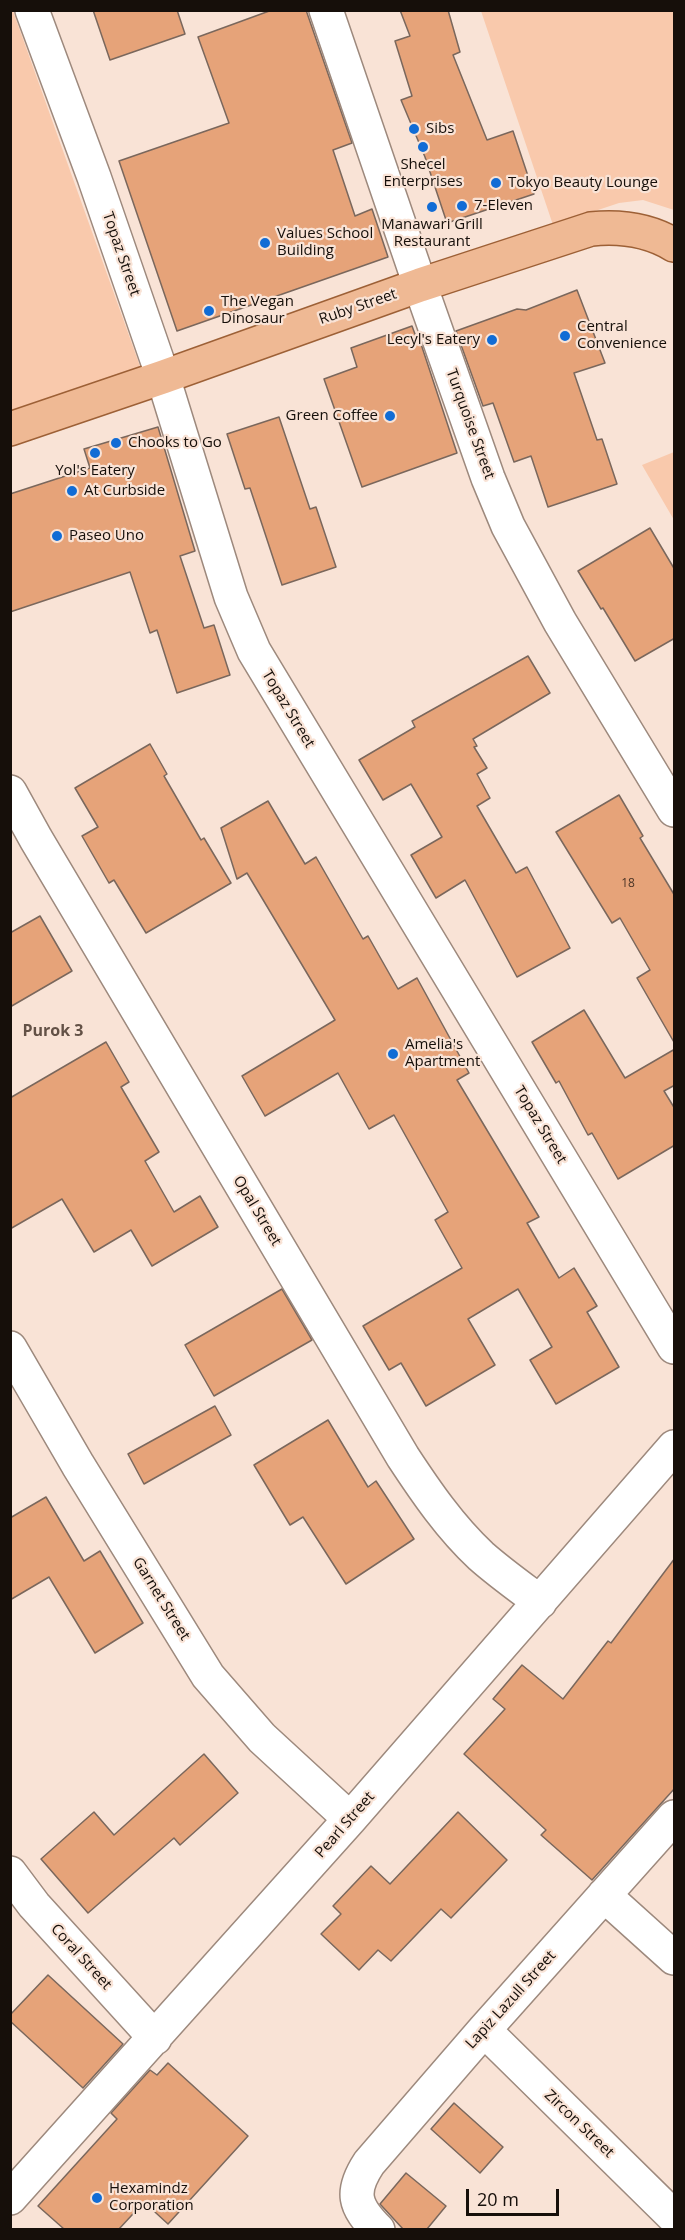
<!DOCTYPE html>
<html>
<head>
<meta charset="utf-8">
<style>
	body { margin:0 }
	#map { position:relative; width:685px; height:2240px; overflow:hidden; background:#f9e3d6; font-family:"Open Sans",sans-serif }
	canvas { display:block }
	.frame { position:absolute; inset:0; border:12px solid #160f0a; pointer-events:none }
	.scale { position:absolute; left:466px; top:2189px; width:93px; height:27px; box-sizing:border-box; border:3px solid #160f0a; border-top:0; padding-left:8px; font-size:18px; line-height:21px; white-space:nowrap; color:#160f0a; -webkit-text-stroke:4px #f9e3d6; paint-order:stroke }
</style>
</head>
<body>
<div id="map">
<canvas width="685" height="2240"></canvas>
<div class="frame"></div>
<div class="scale">20 m</div>
</div>
<script>
const c = document.querySelector('canvas').getContext('2d');
c.lineJoin = 'round';
function paint(path, color) {
  c.fillStyle = color;
  c.fill(path, 'evenodd');
}
function strokePath(path, color, width, dash) {
  c.strokeStyle = color;
  c.lineWidth = width;
  c.lineCap = dash ? 'butt' : 'round';
  c.setLineDash(dash || []);
  c.stroke(path);
}
function label(font, color, halo, rows, align = 'center') {
  c.font = font + ' "Open Sans",sans-serif';
  c.lineWidth = 4.5;
  c.setLineDash([]);
  c.textBaseline = 'middle';
  c.strokeStyle = halo;
  c.fillStyle = color;
  for (const [text, x, y, turn = 0] of rows) {
    c.save();
    c.translate(x, y);
    c.rotate((+turn || 0) * Math.PI / 180);
    c.textAlign = isNaN(turn) ? turn : align;
    if (halo) c.strokeText(text, 0, 0);
    c.fillText(text, 0, 0);
    c.restore();
  }
}
const green = new Path2D(`
	M10 11H13L141 369 10 412Z
	M481 11H674V210L643 200 619 203 553 225Z
	M674 452V520L642 465Z`);
const building = new Path2D(`
	M93 10H177L185 34 110 60Z
	M272 10H306L352 143 333 150 355 216 372 209 388 257 177 331 119 161 229 123 198 37Z
	M400 10H448L460 52 453 55 487 140 513 131 534 194 447 223 425 157 401 100 412 96 395 41 410 36Z
	M577 290 605 363 574 373 597 440 602 439 617 484 548 507 531 456 514 462 493 403 483 406 456 331 517 309 526 310Z
	M412 326 419 345 421 344 457 453 362 487 324 379 357 367 351 348Z
	M279 417 310 509 316 507 336 567 282 585 250 488 245 489 227 434Z
	M158 427 195 551 180 556 204 628 214 625 230 675 177 693 157 630 150 633 130 572 10 612V494L90 468 84 449Z
	M650 528 675 570V638L635 661 603 608 601 609 578 571Z
	M528 656 550 693 473 739 477 746 474 747 487 768 477 774 490 798 477 806 516 873 527 867 570 948 517 977 465 880 436 898 411 855 442 837 411 784 383 800 359 760 415 727 412 721Z
	M150 744 167 774 164 776 201 840 204 838 231 883 146 933 114 880 109 883 82 836 98 827 75 788Z
	M619 795 643 836 640 838 675 896V1044L637 978 650 970 620 918 612 923 556 832Z
	M268 801 305 864 316 857 363 939 368 936 398 989 417 978 469 1073 457 1080 539 1217 527 1223 559 1278 574 1268 597 1306 587 1312 619 1367 556 1404 530 1360 552 1347 518 1289 468 1319 495 1365 426 1406 401 1363 389 1370 363 1326 462 1268 435 1220 448 1212 394 1115 369 1129 338 1073 265 1116 242 1076 335 1020 247 873 237 879 221 828Z
	M40 916 72 971 10 1007V933Z
	M584 1010 625 1078 675 1049V1085L664 1091 675 1109V1145L618 1179 592 1133 588 1135 559 1081 556 1083 532 1042Z
	M106 1042 129 1082 121 1087 159 1152 145 1161 174 1212 200 1196 218 1227 152 1266 131 1230 94 1252 62 1199 10 1229V1098Z
	M282 1289 312 1340 214 1396 185 1345Z
	M215 1406 231 1435 144 1484 128 1454Z
	M328 1420 368 1487 376 1481 414 1539 346 1584 303 1517 290 1525 254 1465Z
	M46 1497 84 1561 100 1551 143 1623 95 1653 49 1577 10 1600V1518Z
	M675 1558V1788L592 1880 541 1835 546 1830 464 1754 505 1709 493 1699 522 1665 563 1699 608 1641 611 1643Z
	M204 1754 238 1793 180 1845 174 1838 88 1913 41 1859 94 1812 114 1835Z
	M458 1812 507 1860 451 1918 441 1909 391 1961 378 1950 359 1970 321 1934 341 1914 333 1906 371 1866 390 1884Z
	M48 1975 123 2044 83 2088 10 2021V2015Z
	M168 2063 248 2136 168 2224 144 2202 119 2229H64L38 2206 117 2119 111 2113 150 2070 157 2075Z
	M454 2103 503 2147 480 2173 431 2129Z
	M406 2173 446 2206 427 2229H403L380 2204Z`);
const minor = new Path2D(`
	M32 10 94 177 163 377 231 597 254 651 674 1347
	M326 10 420 285 488 478 508 526 560 622 674 810
	M10 792 36 839 403 1457C426 1492 450 1527 481 1556 499 1572 520 1587 540 1602
	M10 1348 78 1465 208 1676 262 1738 350 1819
	M10 1873 34 1905 155 2038
	M604 1895 674 1958
	M484 2030 674 2217
	M10 2198 350 1819 674 1447
	M378 2230C354 2206 350 2192 369 2163L484 2030 674 1817`);
const major = new Path2D(`
	M10 429 163 377 420 285 591 229C620 226 649 230 674 245`);
const markers = [
	[414,129,6,"#116cd5"],
	[423,147,6,"#116cd5"],
	[496,183,6,"#116cd5"],
	[462,206,6,"#116cd5"],
	[432,207,6,"#116cd5"],
	[265,243,6,"#116cd5"],
	[209,311,6,"#116cd5"],
	[565,336,6,"#116cd5"],
	[492,340,6,"#116cd5"],
	[390,416,6,"#116cd5"],
	[116,443,6,"#116cd5"],
	[95,453,6,"#116cd5"],
	[72,491,6,"#116cd5"],
	[57,536,6,"#116cd5"],
	[393,1054,6,"#116cd5"],
	[97,2198,6,"#116cd5"]
];
const numberNames = [
	["18",628,884]
];
const poiNames = [
	["Sibs",426,129],
	["Shecel",423,165,"center"],
	["Enterprises",423,182,"center"],
	["Tokyo Beauty Lounge",508,183],
	["7-Eleven",474,206],
	["Manawari Grill",432,225,"center"],
	["Restaurant",432,242,"center"],
	["Values School",277,234],
	["Building",277,251],
	["The Vegan",221,302],
	["Dinosaur",221,319],
	["Central",577,327],
	["Convenience",577,344],
	["Lecyl's Eatery",480,340,"right"],
	["Green Coffee",378,416,"right"],
	["Chooks to Go",128,443],
	["Yol's Eatery",95,471,"center"],
	["At Curbside",84,491],
	["Paseo Uno",69,536],
	["Amelia's",405,1045],
	["Apartment",405,1062],
	["Hexamindz",109,2189],
	["Corporation",109,2206]
];
const streetNames = [
	["Topaz Street",121,254,71],
	["Ruby Street",358,307,-19],
	["Turquoise Street",470,424,70],
	["Topaz Street",288,709,59],
	["Topaz Street",540,1125,59],
	["Opal Street",257,1211,59],
	["Garnet Street",161,1599,58],
	["Pearl Street",345,1825,-49],
	["Coral Street",81,1957,48],
	["Lapiz Lazull Street",511,2000,-48],
	["Zircon Street",579,2124,44]
];
const neighbourhoodNames = [
	["Purok 3",53,1031]
];
paint(green, '#f9c9ac');
paint(building, '#e6a379');
strokePath(building, '#7a675c', 1.5);
strokePath(minor, '#9d897d', 36);
strokePath(major, '#9d6036', 36);
strokePath(minor, '#fff', 33);
strokePath(major, '#efb994', 33);
for (const [x, y, r, color] of markers) {
  const dot = new Path2D();
  dot.arc(x, y, r, 0, 2 * Math.PI);
  c.fillStyle = color;
  c.fill(dot);
  strokePath(dot, '#f9e3d6', 2);
}
label('12px', '#4a3426', null, numberNames);
label('15px', '#160f0a', '#f9e3d6', poiNames, 'left');
label('15px', '#160f0a', '#f9e3d6', streetNames);
label('bold 16px', '#635146', '#f9e3d6', neighbourhoodNames);
</script>
</body>
</html>
